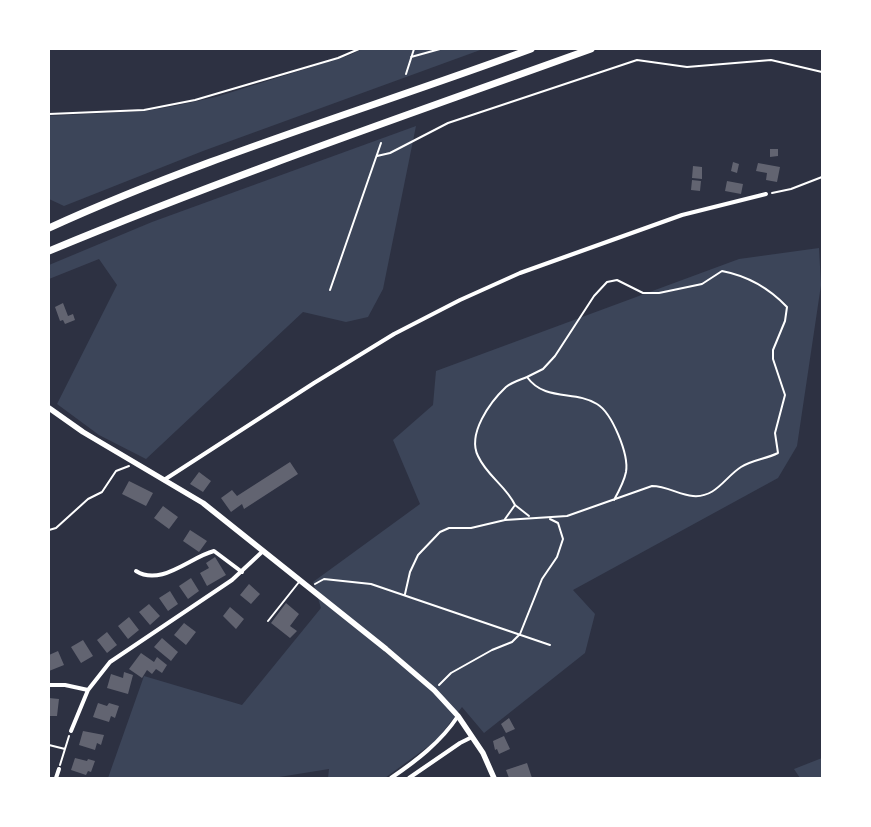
<!DOCTYPE html>
<html>
<head>
<meta charset="utf-8">
<style>
	body { margin:0 }
	#map { position:relative; width:871px; height:827px; overflow:hidden; background:#2d3142; font-family:Signika,sans-serif }
	canvas { display:block }
	.frame { position:absolute; inset:0; border:50px solid #fff; pointer-events:none }
</style>
</head>
<body>
<div id="map">
<canvas width="871" height="827"></canvas>
<div class="frame"></div>
</div>
<script>
const c = document.querySelector('canvas').getContext('2d');
c.lineJoin = 'round';
function paint(path, color) {
  c.fillStyle = color;
  c.fill(path, 'evenodd');
}
function strokePath(path, color, width, dash) {
  c.strokeStyle = color;
  c.lineWidth = width;
  c.lineCap = dash ? 'butt' : 'round';
  c.setLineDash(dash || []);
  c.stroke(path);
}
const green = new Path2D(`
	M362 49H483L203 151 64 206 49 199V116L145 111 174 106 216 97 350 55Z
	M416 126 383 289 368 317 346 322 303 312 146 459 99 435 57 404 117 285 99 259 49 279V265L152 222Z
	M819 248 821 285 797 446 778 478 573 590 595 614 585 653 484 733 462 707 437 740 385 778H328L329 769 273 778H108L144 676 242 705 321 608 313 582 420 504 393 440 433 405 436 371 739 259Z
	M822 758V778H800L794 769Z`);
const building = new Path2D(`
	M770 149H778V156L770 157Z
	M733 162 739 164 737 173 731 171Z
	M758 163 780 167 777 182 766 180 767 173 756 171Z
	M693 166 702 167V179L692 178Z
	M692 180 701 181 700 191 691 190Z
	M727 181 743 184 741 194 725 191Z
	M63 303 68 316 73 314 75 320 65 324 63 320 60 321 55 307Z
	M290 462 298 474 244 509 242 504 231 512 221 498 232 490 237 496Z
	M199 472 211 481 203 492 190 484Z
	M129 481 153 493 146 506 122 494Z
	M163 506 178 517 169 529 154 518Z
	M190 530 207 541 199 552 183 541Z
	M215 557 226 575 207 586 200 573 209 568 206 563Z
	M191 578 199 591 188 599 179 586Z
	M249 584 260 594 251 604 240 595Z
	M170 591 178 604 168 611 159 598Z
	M286 603 299 614 290 626 297 631 290 638 271 623Z
	M149 604 160 616 150 625 139 612Z
	M230 607 244 619 236 629 223 616Z
	M129 617 139 630 128 639 118 626Z
	M184 623 196 632 186 645 174 635Z
	M107 632 117 645 107 653 97 640Z
	M162 638 178 652 171 661 154 647Z
	M83 640 93 656 81 663 71 647Z
	M58 651 64 665 49 671V655Z
	M141 653 154 662 157 657 167 665 162 673 156 669 152 674 147 670 142 678 129 669Z
	M124 672 133 675 128 694 107 688 111 674 123 678Z
	M49 698 59 699 57 716H49Z
	M98 703 107 706 109 703 119 706 115 718 111 716 109 722 93 717Z
	M509 718 515 729 506 733 501 724Z
	M83 731 104 735 101 745 97 743 95 750 79 745Z
	M504 736 510 749 499 754 497 749 495 750 493 741Z
	M75 758 87 761 88 759 95 761 91 772 88 771 86 775 71 770Z
	M527 763 532 778H509L506 770Z`);
const path = new Path2D(`
	M411 57 440 49
	M406 74 414 49
	M49 114 144 110 195 100 338 58 359 49
	M377 156 390 153 448 123 637 60 687 67 771 60 822 72
	M772 193 791 189 822 177
	M330 290 381 143
	M515 505 529 516
	M505 519 515 505C506 486 487 476 478 456 467 434 490 402 506 387 512 382 520 380 527 377 545 402 575 390 597 404 612 413 629 454 626 472 624 482 619 491 614 500
	M49 530 56 528 88 499 102 492 116 471 129 466
	M315 584 324 579 371 584 550 645
	M405 594 410 572 418 555 440 532 449 528H471L505 520 567 516 652 486C667 486 679 495 693 496 716 498 725 477 741 467 752 460 766 459 778 453L775 433 785 395 773 359V350L785 321 787 307C768 287 748 276 722 271L702 284 659 293H643L617 280 607 282 594 296 555 356 543 369 527 377
	M439 685 451 673 492 650 512 642 520 634 542 579 557 557 563 539 558 523 550 519
	M49 745 65 749
	M60 765 69 736`);
const service = new Path2D(`
	M268 621 299 582`);
const minor = new Path2D(`
	M164 480 314 383 394 334 460 300 520 273 682 215 766 194
	M136 571C161 587 190 557 214 551L242 572
	M49 685H65L88 690 110 662 232 580 263 551
	M71 731 88 690
	M56 778 59 769
	M391 778C416 761 441 742 458 716
	M409 778 460 743 472 737`);
const secondary = new Path2D(`
	M49 408 83 432 203 503 386 649 434 690 458 716 483 753 494 778`);
const motorway = new Path2D(`
	M49 228C204 157 371 108 531 49
	M49 251C227 177 410 114 591 49`);
paint(green, '#3c4559');
paint(building, '#626471');
strokePath(path, '#fff', 2);
strokePath(service, '#fff', 2);
strokePath(minor, '#fff', 4);
strokePath(secondary, '#fff', 5.5);
strokePath(motorway, '#fff', 7);
</script>
</body>
</html>
